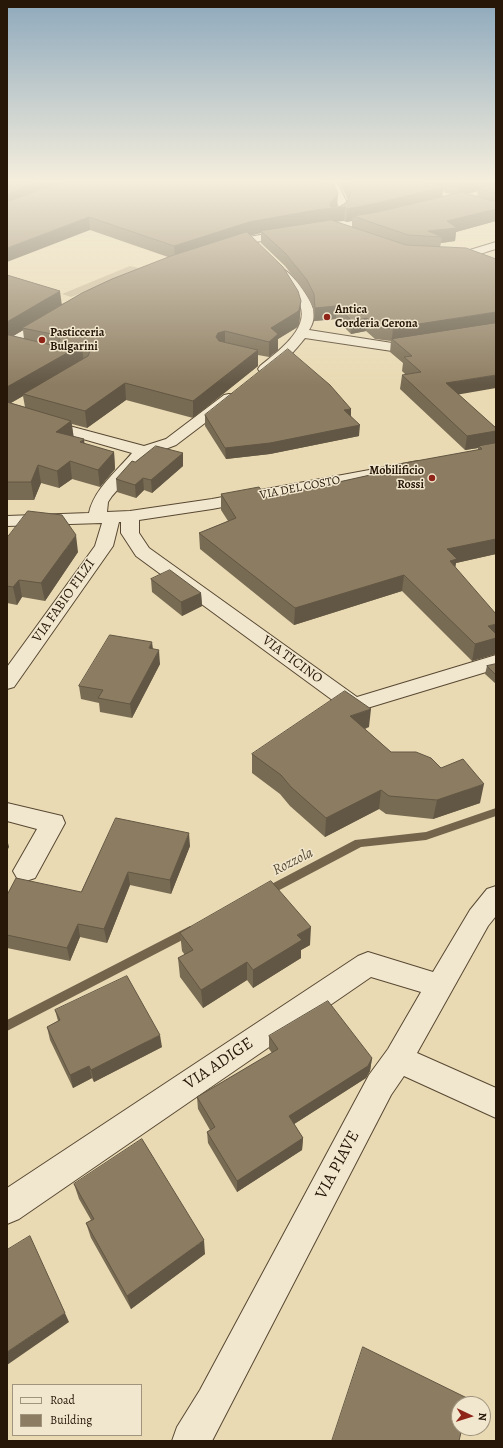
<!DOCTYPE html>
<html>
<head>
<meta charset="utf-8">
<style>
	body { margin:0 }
	#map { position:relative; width:503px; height:1448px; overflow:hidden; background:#e9dab3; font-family:Alegreya,serif }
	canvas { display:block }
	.frame { position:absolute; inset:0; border:8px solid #271708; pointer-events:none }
	.legend { position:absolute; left:12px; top:1384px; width:130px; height:52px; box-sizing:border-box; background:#f1e7ce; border:1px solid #a0947f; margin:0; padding:5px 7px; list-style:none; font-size:12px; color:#271708 }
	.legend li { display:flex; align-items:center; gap:8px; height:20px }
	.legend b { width:20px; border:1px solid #a0947f }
	.north { position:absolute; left:451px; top:1396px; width:40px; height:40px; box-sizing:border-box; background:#f1e7ce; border:1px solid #a0947f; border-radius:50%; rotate:94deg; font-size:11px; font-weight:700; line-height:16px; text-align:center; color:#271708 }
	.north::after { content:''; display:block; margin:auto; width:14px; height:18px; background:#8f2418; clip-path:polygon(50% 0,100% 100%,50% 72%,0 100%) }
</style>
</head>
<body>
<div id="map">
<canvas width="503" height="1448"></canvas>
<div class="frame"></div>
<ul class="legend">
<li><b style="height:5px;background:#f1e7ce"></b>Road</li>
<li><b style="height:11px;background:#8c7c61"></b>Building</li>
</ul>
<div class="north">N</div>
</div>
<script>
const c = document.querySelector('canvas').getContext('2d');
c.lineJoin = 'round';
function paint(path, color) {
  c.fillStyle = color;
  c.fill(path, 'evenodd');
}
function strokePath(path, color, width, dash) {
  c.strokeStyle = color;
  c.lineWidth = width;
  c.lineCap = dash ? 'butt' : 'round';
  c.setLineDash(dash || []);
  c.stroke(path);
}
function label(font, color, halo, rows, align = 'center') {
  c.font = font + ' Alegreya,serif';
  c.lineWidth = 3;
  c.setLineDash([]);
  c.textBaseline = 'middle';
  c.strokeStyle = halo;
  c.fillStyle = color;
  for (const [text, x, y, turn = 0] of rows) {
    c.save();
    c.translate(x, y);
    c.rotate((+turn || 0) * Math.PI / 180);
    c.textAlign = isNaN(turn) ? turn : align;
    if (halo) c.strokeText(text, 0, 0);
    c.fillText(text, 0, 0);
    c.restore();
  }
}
const green = new Path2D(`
	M130 266 139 268 145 266 148 267 71 297 62 294Z`);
const stream = new Path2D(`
	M496 808V816L426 840 361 847 270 895 266 896 262 895 261 892 262 889 355 840 426 832Z
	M190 926 194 928 195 931 194 934 7 1031V1020Z`);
const pedestrian = new Path2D(`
	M496 242V249C484 252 449 267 439 255L445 252 460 253Z`);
const minor = new Path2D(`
	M282 269C291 271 311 299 313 309 315 316 313 324 309 330L392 343 420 338 425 339 427 342 425 345 392 351 305 338C296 349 275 376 260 372L258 369 260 366C276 353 310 329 300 305 294 293 284 283 276 272L278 270Z
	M229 394 234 395 236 398 234 401 176 445 147 456 112 496 108 502 107 512 130 511 212 499 418 461 424 463 426 466 424 469 418 471 212 509 139 520V533L149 548 357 697 496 655V669L354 712 346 710 136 556 121 533V522H119L113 546 14 687 7 689V667L95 546 102 523 7 526V516L89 513C94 489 117 471 132 453L48 429 7 416V407L58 423 144 446 166 439 224 395Z
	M7 803 62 816 65 823 35 878 26 881 17 878 13 871 37 829 7 821Z
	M496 886V916L488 926 417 1053 496 1088V1118L404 1076 391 1095 212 1441H172L177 1427 200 1390 369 1075 388 1049 421 992 371 977 19 1219 7 1224V1188L358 956 368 952 433 972 470 910 487 889Z`);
const tertiary = new Path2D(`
	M327 182H337L349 207 345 214C351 215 357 216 361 221 354 231 339 229 328 224L327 219 337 211 339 207Z
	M289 230 293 231 294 233 293 235 251 243 226 250 220 247 222 245 249 237Z
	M50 315 54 316 56 319 54 322 12 349 7 350V340L46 316Z`);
const wall = new Path2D(`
	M7 182 339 207 347 202 348 200 339 182H496V221L456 232 455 241 441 243 440 247 459 395 496 428V554L456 563 455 567 496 654 472 661 402 591 294 625 200 549 199 533 228 521 221 510V494L267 498 393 470 394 465 478 450V448L465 450 400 389 402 375H406L402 371 403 363 390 352 391 341 375 339 366 331 351 334 336 319 314 321 313 307 306 293 285 266 261 243V233L250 235 300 316 299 325 296 328 278 339V350L269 357 258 355V366L193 418 126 400 87 428 72 424 73 436 85 444 114 452 115 469 100 487 72 479 59 488 41 483 34 500H7V275L62 304 168 257 90 230ZM443 191 446 193 451 194 442 197ZM478 191 477 196 468 194ZM335 221H344L346 222 352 221V227ZM23 330 24 339 12 336ZM23 396 25 407 11 403Z
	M351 409V416L359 436 270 454 226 459 205 426V415Z
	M183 453V466L152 493 144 490 136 498 117 492 116 479 135 462Z
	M7 538 78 552 45 601 22 597 17 605 7 603Z
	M151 579 201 593 202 606 182 616 152 592Z
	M153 649 160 664 132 718 100 712 99 703 81 699 79 686Z
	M496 664V684L485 674 487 666Z
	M369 727 365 729 391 752 441 768 480 803 433 819 386 814 379 809 325 837 290 806 280 794 252 773V754Z
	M190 846 171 894 130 885 107 943 80 937 70 961 7 948V895L81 892Z
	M180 933 310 945 301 950V958L253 988 247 980 203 1008 180 977 178 958 185 955 182 951Z
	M55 1010 162 1047 94 1082 92 1078 73 1088 50 1040 47 1027 58 1021Z
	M269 1036 372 1058 370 1071 366 1078 294 1124 303 1138 302 1150 237 1192 208 1143 207 1132 210 1130 198 1109 197 1097 272 1053 269 1049Z
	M74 1184 205 1254 131 1309 91 1238 86 1223 91 1220 79 1199Z`);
const shadedWall = new Path2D(`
	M39 182H74L7 207V194Z
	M465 182H496V187L478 188V191L458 196 460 184Z
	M443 187 442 200 362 219 353 216 352 221 346 222 347 209Z
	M338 194 337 207H345L344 221 316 224 261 231V233L249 236 175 260 174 246 249 222 330 203Z
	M496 209V221L456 232 455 241 441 243 442 237 428 231 447 221Z
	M89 217 90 230 7 262V248Z
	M60 291 62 306 22 328 23 330 7 339V322Z
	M301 301 300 316 299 325 296 328 278 339V350L269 357V342L271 328Z
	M336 306V319L314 321 315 308Z
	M496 312V325L392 339 393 328Z
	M367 318 366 331 351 334 352 321Z
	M225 331V347L219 348 216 337 218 333Z
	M82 347 84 363 23 394V396L7 405V387L76 348Z
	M258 350V366L193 418V401Z
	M496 375V388L444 397 446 383Z
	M125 383 126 400 87 428 85 411Z
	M351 409V419L344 410Z
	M71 421 74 438 56 432Z
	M360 425 359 436 270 454 226 459 225 448Z
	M496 431V445L479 446 478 448 465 450 467 436Z
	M84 439 86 456 80 442Z
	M114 452 115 469 100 487 98 470Z
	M183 453V466L152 493 151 480Z
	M70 461 72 479 59 488 57 471Z
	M38 465 41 483 34 500 31 482Z
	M143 478 144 490 136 498 135 485Z
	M76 535 78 552 45 601 41 583Z
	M496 539V554L456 563 454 575 447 549Z
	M404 575 402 591 294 625 295 608Z
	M19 580 22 597 17 605 13 587Z
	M201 593 202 606 182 616 181 602Z
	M496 624V654L472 661 475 644 488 626Z
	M152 642 154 656 149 648Z
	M159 650 160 664 132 718 130 704Z
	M371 709 369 727 348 735 350 716Z
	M484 784 480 803 433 819 437 800Z
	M381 790 379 809 325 837 326 818Z
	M189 833 190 846 171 894 170 880Z
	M7 839 9 847 7 851Z
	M128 872 130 885 107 943 104 929Z
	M78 924 80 937 70 961 67 948Z
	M311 927 310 945 301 950V958L253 988V970L297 935Z
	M247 962V980L203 1008 201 990Z
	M160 1035 162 1047 94 1082 91 1070Z
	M372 1058 370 1071 366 1078 288 1128 289 1116Z
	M89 1066 92 1078 73 1088 70 1075Z
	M303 1138 302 1150 237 1192V1181Z
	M204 1240 205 1254 131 1309 127 1296Z
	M65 1313 69 1322 7 1365V1352Z`);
const building = new Path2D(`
	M7 182H39L7 194Z
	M62 182H333L338 194 330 203 331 207H339L347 202 351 193 346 182H429L443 187 378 203 347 209 345 207 316 210 249 222 174 246 89 217 7 248V202Z
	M456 182H465L460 184Z
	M496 183V194L478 188Z
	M462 192 496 202V209L447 221 457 228 428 231 442 237 408 235 353 216 378 212Z
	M331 220 406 245 466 248 496 259V312L393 328 376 326 367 318 352 321 336 306 315 308 314 294 307 280 286 254 261 231Z
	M247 232 283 267 298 291 301 301 299 310 297 312 271 328 278 334 269 342 225 331 218 333 216 337 219 341 258 350 193 401 125 383 85 411 23 394 88 356 90 351 87 348 82 347 76 348 7 387V335H9L51 345 57 344 60 340 57 335 22 328 82 293 112 279 171 256Z
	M7 275 60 291 7 322Z
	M496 323V375L446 383 496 428V431L467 436 402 375 421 372 404 357 412 356 392 339Z
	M288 349 330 385 351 409 344 410 360 425 270 443 225 448 205 415Z
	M7 402 71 421 56 432 84 439 80 442 114 452 98 470 70 461 57 471 38 465 31 482H7Z
	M496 443V539L447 549 457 559 450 561 496 614V624L488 626 496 634V638L475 644 404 575 295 608 199 533 236 518 221 494 259 487 267 498 397 469 394 465 482 449 479 446Z
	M156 446 183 453 151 480 143 478 135 485 116 479 132 461 135 462Z
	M28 511 62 515 76 535 41 583 19 580 13 587 7 586V538Z
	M170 570 201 593 181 602 151 579Z
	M110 635 152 642 149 648 159 650 130 704 98 698 103 690 79 686Z
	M496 664V675L487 666Z
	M345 691 371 709 350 716 391 752H416L431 758 441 768 463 759 484 784 437 800 389 796 381 790 326 818 291 787 281 775 252 754Z
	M116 818 189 833 170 880 128 872 104 929 78 924 67 948 7 935V895L16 878 81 892Z
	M271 881 311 927 297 935 302 940 253 970 247 962 201 990 178 958 193 950 180 933Z
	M127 976 160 1035 91 1070 89 1066 70 1075 47 1027 60 1020 55 1010Z
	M328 1001 372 1058 368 1066 289 1116 303 1138 237 1181 207 1132 215 1127 197 1097 278 1049 269 1036Z
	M142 1139 204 1240 127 1296 86 1223 94 1219 74 1184Z
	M30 1236 65 1313 7 1352V1250Z
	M363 1347 469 1399 468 1404H459V1428H462L459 1441H332Z`);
const markers = [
	[327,317,4,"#8f2418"],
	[42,340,4,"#8f2418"],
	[432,478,4,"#8f2418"]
];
const farPoinames = [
	["Antica",335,310],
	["Corderia Cerona",335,324],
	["Pasticceria",50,333],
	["Bulgarini",50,347],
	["Mobilificio",424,471,"right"],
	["Rossi",424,485,"right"]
];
const farStreetnames = [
	["VIA DEL COSTO",300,488,-11]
];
const streetNames = [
	["VIA FABIO FILZI",64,601,-55],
	["VIA TICINO",292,660,36]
];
const waterNames = [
	["Rozzola",293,862,-27]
];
const nearStreetnames = [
	["VIA ADIGE",219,1064,-34],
	["VIA PIAVE",338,1165,-62]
];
paint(green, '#c8b996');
paint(stream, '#74644c');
strokePath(pedestrian, '#584833', 2);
strokePath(minor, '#584833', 2);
strokePath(tertiary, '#584833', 2);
paint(pedestrian, '#f1e7ce');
paint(minor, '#f1e7ce');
paint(tertiary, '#f1e7ce');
paint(wall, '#786b53');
paint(shadedWall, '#625744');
paint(building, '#8c7c61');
strokePath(building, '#625744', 1);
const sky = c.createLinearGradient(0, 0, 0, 385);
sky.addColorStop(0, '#8ea9bc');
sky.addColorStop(0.47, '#f5eedd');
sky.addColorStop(1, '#f5eedd00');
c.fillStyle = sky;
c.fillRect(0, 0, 503, 385);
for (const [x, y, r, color] of markers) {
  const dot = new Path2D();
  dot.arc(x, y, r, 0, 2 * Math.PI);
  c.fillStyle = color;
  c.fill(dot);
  strokePath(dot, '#f1e7ce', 1.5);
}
label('bold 12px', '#271708', '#f1e7ce', farPoinames, 'left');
label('12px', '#271708', '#f1e7ce', farStreetnames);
label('14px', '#271708', '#f1e7ce', streetNames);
label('italic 15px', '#5a4b35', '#f1e7ce', waterNames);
label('17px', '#271708', '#f1e7ce', nearStreetnames);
</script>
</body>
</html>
